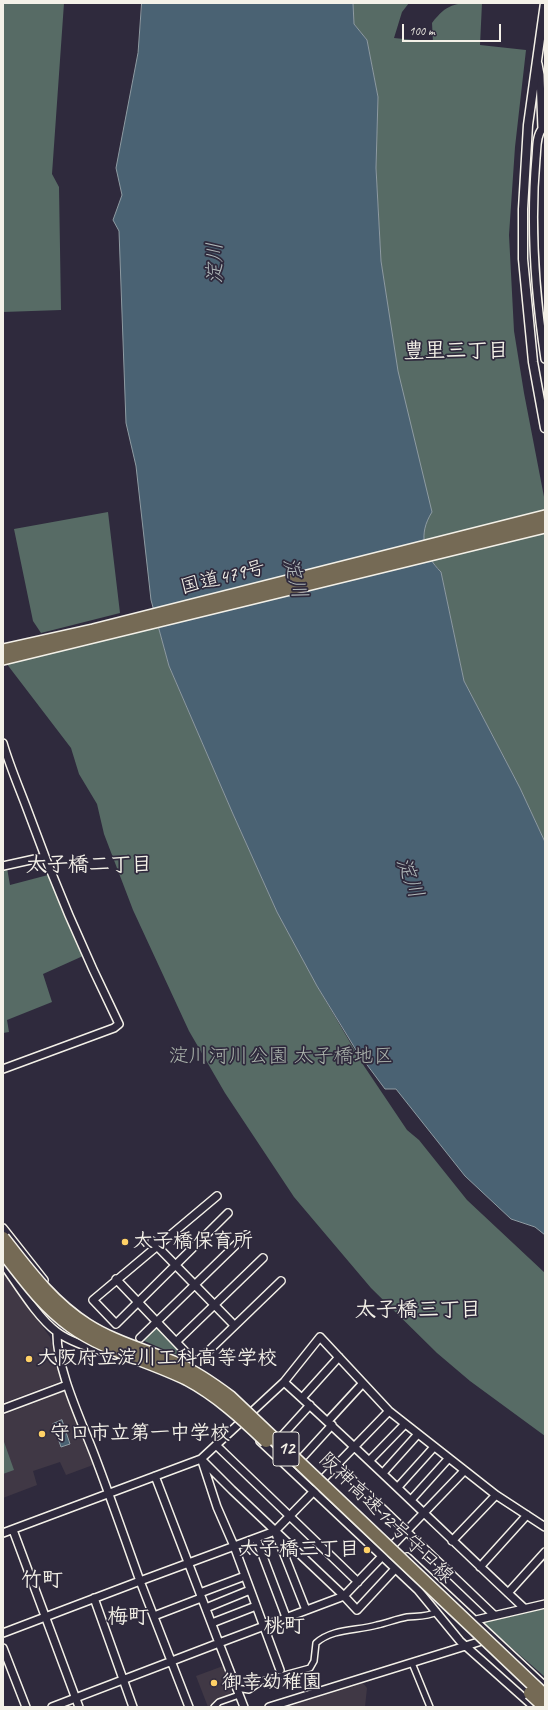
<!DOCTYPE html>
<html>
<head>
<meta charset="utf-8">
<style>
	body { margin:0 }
	#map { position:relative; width:548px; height:1710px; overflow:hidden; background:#2f2a3d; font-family:Caveat,sans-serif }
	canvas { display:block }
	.frame { position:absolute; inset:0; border:4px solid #f4f1e8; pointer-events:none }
	.scale { position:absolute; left:402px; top:24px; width:99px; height:18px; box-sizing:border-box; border:2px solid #f4f1e8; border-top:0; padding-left:5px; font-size:12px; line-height:14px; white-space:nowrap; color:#f4f1e8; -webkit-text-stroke:3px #2f2a3d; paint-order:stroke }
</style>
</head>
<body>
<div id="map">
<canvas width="548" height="1710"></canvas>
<div class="frame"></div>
<div class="scale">100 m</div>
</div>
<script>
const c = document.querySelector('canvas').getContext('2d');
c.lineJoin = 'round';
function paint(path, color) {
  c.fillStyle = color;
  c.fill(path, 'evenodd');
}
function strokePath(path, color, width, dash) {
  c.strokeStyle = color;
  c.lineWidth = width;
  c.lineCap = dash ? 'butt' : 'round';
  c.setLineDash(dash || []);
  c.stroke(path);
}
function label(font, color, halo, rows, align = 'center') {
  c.font = font + ' Caveat,"Klee One",sans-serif';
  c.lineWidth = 3.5;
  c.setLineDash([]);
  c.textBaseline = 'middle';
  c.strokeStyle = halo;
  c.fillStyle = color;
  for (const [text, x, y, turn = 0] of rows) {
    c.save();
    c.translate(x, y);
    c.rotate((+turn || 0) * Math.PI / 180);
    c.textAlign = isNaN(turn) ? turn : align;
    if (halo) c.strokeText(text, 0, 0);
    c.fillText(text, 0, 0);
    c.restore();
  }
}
const built = new Path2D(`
	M3 1272 50 1337 62 1381 3 1403Z
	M65 1391 93 1465 66 1475 60 1462 33 1471 37 1485 3 1498V1415Z
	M223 1666 232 1690 230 1694 208 1707 196 1676Z
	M363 1683 367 1688 365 1707H286Z`);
const green = new Path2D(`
	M3 3H64L52 174 59 187 61 310 3 312Z
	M353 3H409L402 12 394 38 433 42 432 23C448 2 457 3 482 3L480 45 526 50 515 147 509 235 514 331 524 393 545 502V842L520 788 464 681 441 572 432 562 422 536 381 261 376 168 378 97 367 40 354 24Z
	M108 512 120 613 41 633 33 621 14 529Z
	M156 618 169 666 233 814 277 912 317 986 364 1066 407 1130 419 1140 467 1200 545 1273V1436L470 1381 437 1353 371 1288 294 1197 225 1093 189 1031 133 910 104 834 97 804 79 774 71 748 3 659Z
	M7 868 10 885 48 875 83 956 43 974 52 1002 7 1020 9 1032 3 1033V869Z
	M155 1327 161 1328 185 1354 182 1357 142 1340Z
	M3 1439 14 1470 3 1474Z
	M545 1608V1677L481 1621Z`);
const water = new Path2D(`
	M142 3H353L354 24 367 40 378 97 376 168 381 261 398 371 432 512C418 534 423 554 441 572L464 681 520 788 545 842V1235L535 1227 511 1219 465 1176 396 1089H385L356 1050 317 986 277 912 233 814 169 666 151 600 136 466 126 423 119 231 113 220 122 195 116 168 138 53Z
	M62 1420 70 1444 61 1447 53 1424Z`);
const pedestrian = new Path2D(`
	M412 1663 430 1707
	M236 1688 249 1690 262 1681 310 1668 314 1661 316 1643C333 1628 357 1631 377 1625 387 1623 396 1619 407 1617 418 1616 427 1617 437 1612
	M214 1707 219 1702 239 1695`);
const minor = new Path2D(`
	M538 64 540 75 542 129C536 136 537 149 536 158 530 225 535 293 545 359
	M3 743C9 764 18 785 26 806 53 881 84 953 119 1024L114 1028 3 1069
	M3 866 44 857
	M217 1196 93 1300 116 1324 228 1213
	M3 1228 44 1280
	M152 1241 234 1325
	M3 1264C18 1285 37 1317 57 1332 73 1344 97 1349 115 1355
	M116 1279 196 1363
	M57 1332C56 1368 81 1420 94 1454 110 1496 125 1539 140 1581L275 1531 316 1489
	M140 1338 246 1235
	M176 1342 263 1258
	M195 1368 196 1363 281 1281
	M284 1382C366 1456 444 1533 524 1608
	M302 1398 339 1357
	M3 1409 67 1385
	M328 1421 363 1383
	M280 1438 310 1405
	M260 1441 418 1590 460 1641 534 1707
	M217 1446 358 1582
	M201 1459 232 1490 344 1596 357 1610 395 1569
	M301 1459 332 1425
	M370 1460 405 1424
	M202 1461 217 1507 234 1546 280 1670
	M337 1465 494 1615
	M383 1473 418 1434
	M155 1476 219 1643 344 1596 464 1471
	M323 1479 389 1411
	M398 1487 434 1447
	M411 1500 448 1459
	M13 1530 79 1707
	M3 1533 201 1459 284 1382 320 1337 389 1411 496 1495 545 1527
	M276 1534 306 1610
	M256 1538 286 1617
	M452 1541 496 1495
	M407 1557 545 1686
	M480 1567 527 1515
	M200 1593 245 1576
	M508 1593 545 1552
	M94 1598 133 1707
	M206 1608 250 1590
	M154 1616 201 1598
	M476 1620 545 1604
	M212 1623 256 1606
	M3 1633 140 1581 189 1707
	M3 1648 26 1707
	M52 1707 219 1643 244 1707
	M269 1707 488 1639`);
const tertiary = new Path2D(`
	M545 3 528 125 523 209V259L533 362 545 428`);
const trunk = new Path2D(`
	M3 650 93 630 545 516
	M3 659 545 527`);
const motorwayBridge = new Path2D(`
	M3 1238C28 1270 52 1303 87 1325 115 1343 148 1351 179 1365 197 1373 214 1385 230 1397L545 1696
	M3 1252C24 1279 43 1306 71 1326 106 1351 149 1360 187 1379 217 1395 242 1418 266 1441
	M530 1693 545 1707`);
const markers = [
	[125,1242,4,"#ffd166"],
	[29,1359,4,"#ffd166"],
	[42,1434,4,"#ffd166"],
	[367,1550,4,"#ffd166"],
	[214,1683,4,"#ffd166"]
];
const shields = [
	[286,1449,26]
];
const shieldNames = [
	["12",286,1449]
];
const streetNames = [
	["国道479号",223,578,-14],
	["阪神高速12号守口線",386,1518,44]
];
const parkNames = [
	["淀川河川公園 太子橋地区",281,1057]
];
const poiNames = [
	["太子橋保育所",133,1242],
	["大阪府立淀川工科高等学校",37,1359],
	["守口市立第一中学校",50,1434],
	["太子橋三丁目",359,1550,"right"],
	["御幸幼稚園",222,1683]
];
const waterNames = [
	["淀川",216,263,-91],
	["淀川",294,578,75],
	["淀川",409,878,69]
];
const neighbourhoodNames = [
	["豊里三丁目",456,351],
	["太子橋二丁目",89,865],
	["太子橋三丁目",418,1310],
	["竹町",42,1580],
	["梅町",128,1617],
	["桃町",284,1626]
];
paint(built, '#403845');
paint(green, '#576b65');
paint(water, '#4a6273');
strokePath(water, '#8e9ba2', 1);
strokePath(pedestrian, '#f4f1e8', 8);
strokePath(minor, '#f4f1e8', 10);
strokePath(tertiary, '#f4f1e8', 11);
strokePath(trunk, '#f4f1e8', 14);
strokePath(pedestrian, '#2f2a3d', 5);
strokePath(minor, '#2f2a3d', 7);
strokePath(tertiary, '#2f2a3d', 8);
strokePath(trunk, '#756a55', 11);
strokePath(motorwayBridge, '#f4f1e8', 15, []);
strokePath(motorwayBridge, '#756a55', 12);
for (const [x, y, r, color] of markers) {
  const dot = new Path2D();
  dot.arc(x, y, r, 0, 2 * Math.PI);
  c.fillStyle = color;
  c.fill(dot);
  strokePath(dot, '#2f2a3d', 1.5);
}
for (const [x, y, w] of shields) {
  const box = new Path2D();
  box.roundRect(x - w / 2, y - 17, w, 34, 3);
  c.fillStyle = '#2f2a3d';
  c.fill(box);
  strokePath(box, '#f4f1e8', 1);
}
label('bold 19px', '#f4f1e8', null, shieldNames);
label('20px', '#f4f1e8', '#2f2a3d', streetNames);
label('20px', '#adb5ad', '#2f2a3d', parkNames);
label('bold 20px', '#f4f1e8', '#2f2a3d', poiNames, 'left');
label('italic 21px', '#b0b8b9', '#2f2a3d', waterNames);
label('bold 21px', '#f4f1e8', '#2f2a3d', neighbourhoodNames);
</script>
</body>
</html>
